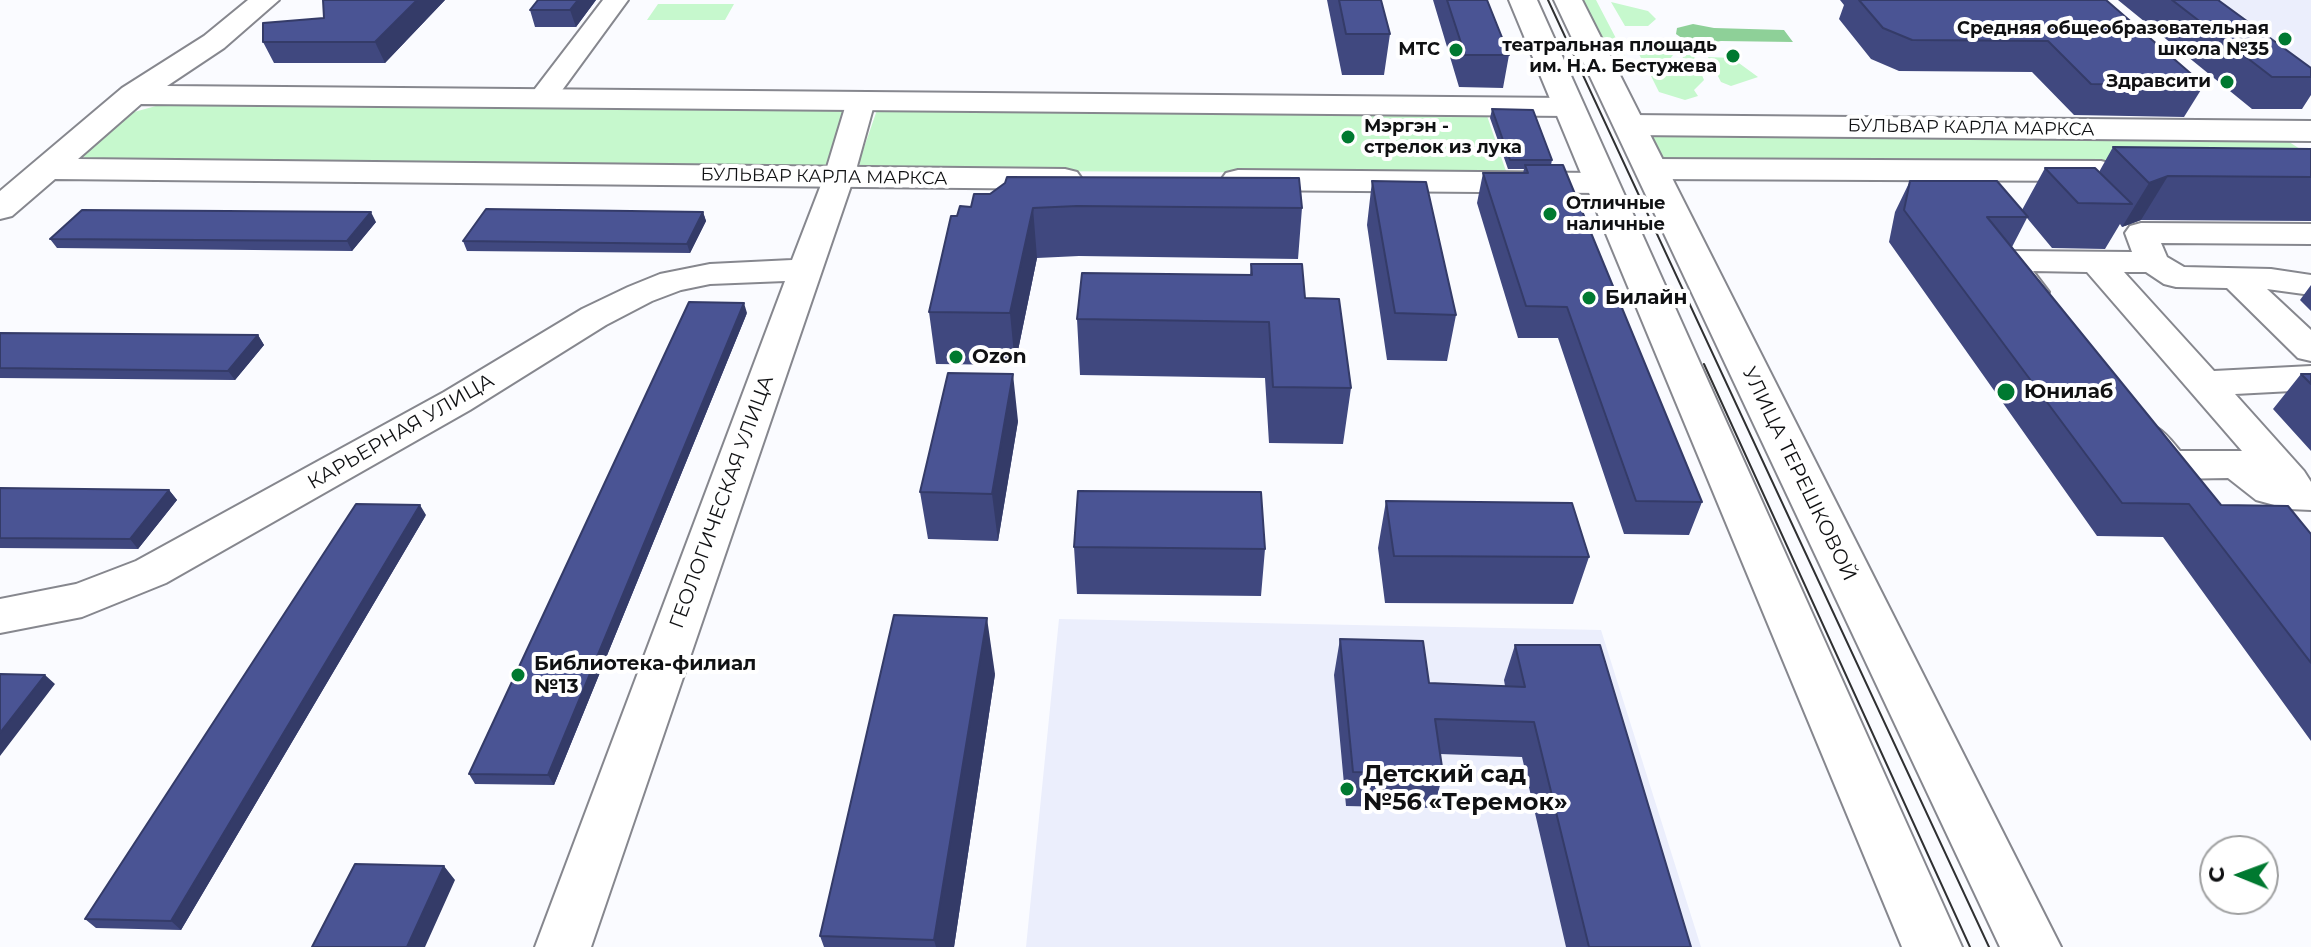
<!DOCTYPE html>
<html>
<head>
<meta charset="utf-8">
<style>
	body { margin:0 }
	#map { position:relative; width:2311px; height:947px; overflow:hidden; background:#fafbff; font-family:Montserrat,sans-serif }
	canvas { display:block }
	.north { position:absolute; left:2199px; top:835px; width:80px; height:80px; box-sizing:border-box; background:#fff; border:2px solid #9fa0a1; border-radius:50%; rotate:271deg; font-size:22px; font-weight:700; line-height:32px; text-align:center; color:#101113 }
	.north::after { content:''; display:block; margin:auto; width:28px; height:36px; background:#007930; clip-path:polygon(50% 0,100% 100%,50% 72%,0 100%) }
</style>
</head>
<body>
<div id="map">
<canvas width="2311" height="947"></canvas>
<div class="north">С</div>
</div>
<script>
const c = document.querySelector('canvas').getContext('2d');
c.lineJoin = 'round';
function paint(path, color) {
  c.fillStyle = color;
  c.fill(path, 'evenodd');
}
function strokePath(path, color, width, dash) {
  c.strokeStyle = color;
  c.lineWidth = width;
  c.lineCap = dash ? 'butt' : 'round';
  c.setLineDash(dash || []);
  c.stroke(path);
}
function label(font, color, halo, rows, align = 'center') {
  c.font = font + ' Montserrat,sans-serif';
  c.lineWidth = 8;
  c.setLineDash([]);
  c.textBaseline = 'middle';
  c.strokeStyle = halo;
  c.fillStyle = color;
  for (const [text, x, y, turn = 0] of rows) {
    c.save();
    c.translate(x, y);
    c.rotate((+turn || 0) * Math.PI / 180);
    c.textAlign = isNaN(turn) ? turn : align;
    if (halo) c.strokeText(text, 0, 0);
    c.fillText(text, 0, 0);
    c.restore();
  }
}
const built = new Path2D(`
	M2206 0H2311V79Z
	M1059 619 1601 630 1701 947H1026Z`);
const green = new Path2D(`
	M1579 0H1596L1632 69H1613Z
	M1611 2 1648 11 1656 19 1648 26H1625Z
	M658 4H734L725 20H647Z
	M1633 42C1648 42 1666 38 1673 55L1667 63 1646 68Z
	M1684 53 1693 54 1704 80 1694 90 1698 96 1685 100 1659 92 1651 76 1680 68Z
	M1708 57 1732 58 1758 77 1731 86 1721 82Z
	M163 104 841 109 844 111 828 162 823 167 87 160 83 156 85 151 127 114Z
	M877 110H1485L1507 174 870 170 861 168 859 162Z
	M1649 135 2286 140 2311 156V165L1667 160 1662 159Z`);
const water = new Path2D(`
	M1693 24 1714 28 1784 30 1793 42 1721 41 1701 44 1686 41 1676 34 1677 28Z`);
const minor = new Path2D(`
	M603 0H628L552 104 542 106 532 104 528 98Z
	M861 93 871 95 875 101 854 177 591 947H535L785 281 710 284 681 290 652 301 606 325 470 410 166 583 82 617 0 633V599L76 584 136 561 444 392 582 309 628 287 660 274 710 264 792 260 824 177 847 101 851 95Z
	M2141 223 2311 224V244L2161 243 2167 257 2184 267 2271 269 2311 275V295L2267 289 2311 330V361L2298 358 2227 288 2176 287 2164 284 2146 272H2124L2214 371 2311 366V390L2235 394 2304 471 2311 482V510L2289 509 2256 500 2228 478 2169 479 2155 475 2127 436 2132 427C2157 420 2165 433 2180 451H2242L2087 272 2033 271 2049 292 2044 299C2017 306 2006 282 1991 261L1996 254 2008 251 2132 252 2125 233 2130 226Z`);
const tertiary = new Path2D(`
	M248 0H279L224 48 167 86 1568 98 1579 100 1584 107 1579 114 1568 116 141 104 78 159 1065 169 1077 172 1082 179 1077 186 1065 189 55 179 12 216 0 219V191L122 88 204 36Z
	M1630 115 2311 121V141L1630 135 1619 132 1614 125 1619 118Z
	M1652 159 2101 161 2113 164 2118 171 2113 178 2101 181 1652 179 1640 176 1635 169 1640 162Z
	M1238 170 1601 173 1613 176 1618 183 1613 190 1601 193 1238 190 1226 187 1221 180 1226 173Z`);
const primary = new Path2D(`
	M1509 0H1537L1962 947H1902Z
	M1554 0H1582L2061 947H2000Z`);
const tram = new Path2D(`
	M1548 0 1989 947
	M1704 364 1970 947`);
const wall = new Path2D(`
	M323 0H445L385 63H274L263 42 324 18Z
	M538 0H596L576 27H535L530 10Z
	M1327 0H1381L1390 34 1384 75H1342Z
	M1433 0H1487L1509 55 1503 88 1459 87Z
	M1840 0H2106L2204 85 2184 117 2074 115 2032 72 1899 71 1871 59 1839 19 1844 5Z
	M2118 0H2218L2311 68V95L2302 109H2252Z
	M1492 109 1552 160 1551 165 1702 502 1689 535 1624 534 1558 338H1518L1477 203 1483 173H1523L1524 169H1508L1490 118Z
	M2113 147 2311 149V221L2141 220 2122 227 2120 224 2105 249 2052 248 2027 218 2012 247 2221 505 2311 534V741L2163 537 2097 536 1889 242 1895 212 1910 181 2022 210 2045 168 2099 172Z
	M1372 181 1456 315 1447 361 1387 360 1367 225Z
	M990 194 1302 208 1298 259 1079 256 1037 258 1015 365 936 364 929 312 957 216Z
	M703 212 706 221 690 253 467 251 463 241Z
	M376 222 352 251 57 248 50 239Z
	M1251 264 1305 298 1351 388 1343 444 1269 443 1265 378 1080 375 1077 319 1250 275Z
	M2311 285V311L2300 300Z
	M747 313 554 785 475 784 469 774Z
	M0 333 258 335 264 345 235 380 0 378Z
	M2301 374H2311V451L2273 409Z
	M1018 421 998 541 928 539 920 492Z
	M0 488 169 490 177 500 138 549 0 548Z
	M1386 501 1589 557 1573 604 1385 603 1378 548Z
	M426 515 181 930 96 928 85 919Z
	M1074 547 1265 549 1261 596 1077 594Z
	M1340 639 1429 683 1505 686 1504 680 1515 645 1691 947H1566L1522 757 1440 754 1443 774 1434 808 1346 806 1334 675Z
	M995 674 954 947H824L820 936Z`);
const shadedWall = new Path2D(`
	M417 0H445L385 63 375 42Z
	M578 0H596L576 27 570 10Z
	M2168 176 2141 220 2122 227 2149 183Z
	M1033 208 1037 258 1015 365 1010 313Z
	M371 212 376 222 352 251 347 241Z
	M703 212 706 221 690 253 687 244Z
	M744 303 747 313 554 785 548 775Z
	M258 335 264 345 235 380 228 371Z
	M1013 374 1018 421 998 541 992 494Z
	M169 490 177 500 138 549 130 539Z
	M420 505 426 515 181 930 171 921Z
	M987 618 995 674 954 947H936L934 940Z
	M45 675 55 684 0 756V733Z
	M444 866 455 880 425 947H407Z`);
const building = new Path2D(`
	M323 0H417L375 42H263V23L324 18Z
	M538 0H578L570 10H530Z
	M1339 0H1381L1390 34H1346Z
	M1447 0H1487L1509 55H1465Z
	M1859 0H2106L2204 85 2091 84 2048 41 1912 40 1883 28Z
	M2172 0H2218L2311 68V77H2272Z
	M1492 109 1533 110 1552 160H1510Z
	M2113 147 2311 149V177L2168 176 2149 183Z
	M1525 165H1563L1702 502 1636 501 1567 307 1526 306 1483 173H1528Z
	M2045 168H2095L2132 204 2078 203Z
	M1007 177 1299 178 1302 208 1077 206 1033 208 1010 313 929 312 951 216H957L960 206 971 207 974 194H990L1005 183Z
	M1372 181 1426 182 1456 315 1395 313Z
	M1910 181H1997L2028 217H1987L2221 505 2288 506 2311 534V663L2189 504 2122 503 1904 210Z
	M486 209 703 212 687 244 463 241Z
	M82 210 371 212 347 241 50 239Z
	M1251 264H1302L1305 298 1339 299 1351 388 1273 387 1269 322 1077 319 1082 273 1252 275Z
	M689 302 744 303 548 775 469 774Z
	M0 333 258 335 228 371 0 368Z
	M948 373 1013 374 992 494 920 492Z
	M2301 374H2311V384Z
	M0 488 169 490 130 539 0 538Z
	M1078 491 1261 492 1265 549 1074 547Z
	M1386 501 1572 503 1589 557 1394 556Z
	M356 504 420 505 171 921 85 919Z
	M894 615 987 618 934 940 820 936Z
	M1340 639 1423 641 1429 683 1525 687 1515 645H1600L1691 947H1589L1534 722 1435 719 1443 774 1353 772Z
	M0 674 45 675 0 733Z
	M355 864 444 866 407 947H312Z`);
const markers = [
	[2285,39,8,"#007930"],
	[1456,50,8,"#007930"],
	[1733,56,8,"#007930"],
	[2227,82,8,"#007930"],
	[1348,137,8,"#007930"],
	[1550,214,8,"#007930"],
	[1589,298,8,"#007930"],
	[956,357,8,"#007930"],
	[2006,392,10,"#007930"],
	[518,675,8,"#007930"],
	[1347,789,8,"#007930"]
];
const farPoinames = [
	["Средняя общеобразовательная",2269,29],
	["школа №35",2269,50],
	["театральная площадь",1717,46],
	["им. Н.А. Бестужева",1717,67],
	["МТС",1440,50],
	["Здравсити",2211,82],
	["Мэргэн -",1364,127,"left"],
	["стрелок из лука",1364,148,"left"],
	["Отличные",1566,204,"left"],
	["наличные",1566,225,"left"]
];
const farStreetnames = [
	["БУЛЬВАР КАРЛА МАРКСА",1971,128,1],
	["БУЛЬВАР КАРЛА МАРКСА",824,177,1]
];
const poiNames = [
	["Билайн",1605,298],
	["Ozon",972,357],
	["Юнилаб",2024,392],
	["Библиотека-филиал",534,664],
	["№13",534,687]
];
const streetNames = [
	["КАРЬЕРНАЯ УЛИЦА",401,432,-30],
	["УЛИЦА ТЕРЕШКОВОЙ",1799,474,64],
	["ГЕОЛОГИЧЕСКАЯ УЛИЦА",722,502,-70]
];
const nearPoinames = [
	["Детский сад",1363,775],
	["№56 «Теремок»",1363,803]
];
paint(built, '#ebeefc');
paint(green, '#c6f8cd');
paint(water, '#8ed098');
strokePath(minor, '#86878e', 4);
strokePath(tertiary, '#86878e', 4);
strokePath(primary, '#86878e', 4);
paint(minor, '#fff');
paint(tertiary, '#fff');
paint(primary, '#fff');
strokePath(tram, '#2f3032', 2);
paint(wall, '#40487f');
paint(shadedWall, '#343b68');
paint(building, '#4a5494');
strokePath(building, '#343b68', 2);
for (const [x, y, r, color] of markers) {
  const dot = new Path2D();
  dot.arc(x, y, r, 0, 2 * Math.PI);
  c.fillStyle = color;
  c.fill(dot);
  strokePath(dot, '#fff', 3);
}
label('bold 18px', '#101113', '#fff', farPoinames, 'right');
label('18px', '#101113', '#fff', farStreetnames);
label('bold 20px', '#101113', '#fff', poiNames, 'left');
label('20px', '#101113', '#fff', streetNames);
label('bold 24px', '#101113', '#fff', nearPoinames, 'left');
</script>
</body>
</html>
